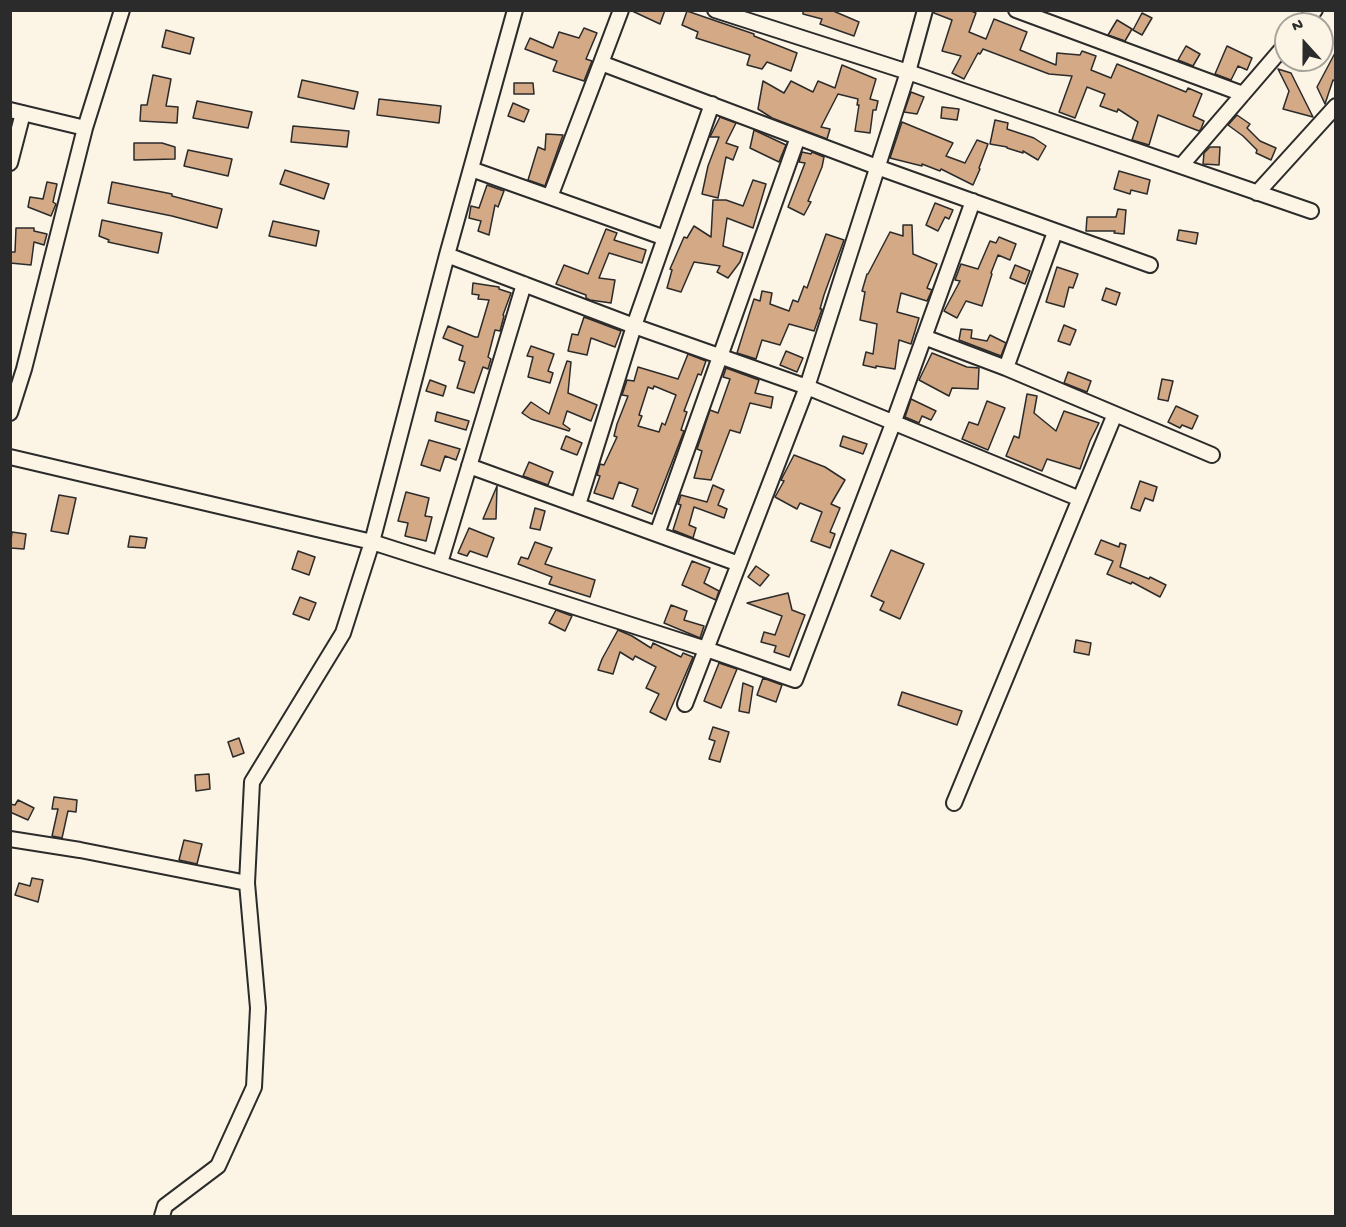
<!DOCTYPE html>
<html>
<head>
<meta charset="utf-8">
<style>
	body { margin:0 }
	#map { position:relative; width:1346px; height:1227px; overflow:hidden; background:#fcf5e5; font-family:"Gochi Hand",sans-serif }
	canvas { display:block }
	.frame { position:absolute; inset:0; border:12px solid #2b2b2b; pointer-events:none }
	.north { position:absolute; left:1274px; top:12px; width:60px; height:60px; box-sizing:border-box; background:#fcf5e5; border:2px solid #a8a49b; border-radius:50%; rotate:339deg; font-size:16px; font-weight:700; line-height:24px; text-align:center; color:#2b2b2b }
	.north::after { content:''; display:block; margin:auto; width:21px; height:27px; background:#2b2b2b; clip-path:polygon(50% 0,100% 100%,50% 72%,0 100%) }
</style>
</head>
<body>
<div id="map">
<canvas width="1346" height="1227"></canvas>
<div class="frame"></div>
<div class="north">N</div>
</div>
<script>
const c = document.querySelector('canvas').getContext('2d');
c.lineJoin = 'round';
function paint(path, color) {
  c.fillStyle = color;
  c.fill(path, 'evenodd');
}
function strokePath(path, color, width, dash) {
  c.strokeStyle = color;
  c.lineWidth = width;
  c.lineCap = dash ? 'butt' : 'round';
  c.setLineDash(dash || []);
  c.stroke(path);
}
const building = new Path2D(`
	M630 10H665L660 24Z
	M803 10H831L859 22 854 36 820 24 822 19 803 14Z
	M934 10H969L976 13 969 32 986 39 994 19 1027 32 1020 50 1056 65 1057 53 1080 55 1082 51 1096 56 1091 70 1111 78 1117 64 1186 92 1188 88 1202 94 1193 116 1204 121 1201 129 1199 131 1158 115 1149 145 1132 140 1138 122 1118 109 1117 112 1100 106 1105 94 1087 87 1075 118 1059 112 1072 76 1049 74 983 49 980 54 978 53 964 79 952 73 961 56 942 51 952 20 934 13Z
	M687 11 754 34V36L797 53 791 71 767 62 762 69 747 65 750 55 696 38 698 32 682 25Z
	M1142 13 1152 18 1142 35 1133 30Z
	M1117 20 1132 29 1125 41 1108 35Z
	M584 28 597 33 586 59 592 61 584 81 553 71 557 61 525 49 530 38 553 48 559 32 579 38Z
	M166 30 194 38 190 54 162 47Z
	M1186 46 1200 54 1193 66 1178 60Z
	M1227 46 1252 58 1247 70 1238 66 1231 80 1215 74Z
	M1335 53V81L1333 80 1325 104 1317 87Z
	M842 65 876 79 870 99 878 101 876 110H873L870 133 855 131 859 105H857L858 99 838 94 821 127 830 129 827 139 772 118 758 109 763 81 784 93 791 81 813 92 818 81 835 88Z
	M1278 69 1291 73 1313 117 1283 109 1289 91Z
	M153 75 171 79 166 106 178 107 177 123 140 121 141 105H147Z
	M302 80 358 92 354 109 298 97Z
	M514 83H533L534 94H514Z
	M911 92 924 97 917 114 904 112Z
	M379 99 441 106 439 123 377 115Z
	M197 101 252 112 248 128 193 118Z
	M513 103 529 110 524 122 508 116Z
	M942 107 959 109 957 120 941 118Z
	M1237 115 1250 124 1247 128 1260 141 1276 148 1271 160 1256 153 1257 150 1243 136 1228 125Z
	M720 117 736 123 726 143 738 147 733 160 726 157 718 198 702 194 708 166 719 137H710Z
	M995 120 1008 123 1007 129 1034 138 1046 146 1038 160 1023 151V153L1007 148V147L990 144Z
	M902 122 953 143 946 156 965 163 977 140 988 144 979 168 980 169 973 185 941 169 940 171 922 164V166L890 158Z
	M293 126 349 131 347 147 291 142Z
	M754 130 786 145 779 162 750 148Z
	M546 134 563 135 545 186 528 180 538 147 545 150Z
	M134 143H162L175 147V159L134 160Z
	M1210 147H1220L1219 165 1203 164 1204 153Z
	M188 150 232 159 228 176 184 166Z
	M802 152 811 154 812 152 824 157 822 167 808 201 811 202 804 215 788 207 805 163 799 162Z
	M285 170 329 184 324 199 280 184Z
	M1119 171 1150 180 1147 194 1131 190 1130 194 1114 189Z
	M753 180 766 184 753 228 727 218 723 246 743 253 740 262 728 278 717 272 720 266 694 262 681 292 667 288 672 270 670 269 684 237 687 238 694 226 711 237 713 200H726L743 206Z
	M47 182 57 184 53 202 56 204 51 216 28 207 30 197 43 199Z
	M112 182 172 194V196L222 209 217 228 172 216 108 203Z
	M487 185 504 191 498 207 495 205 489 235 478 231 481 221 469 218 471 206 479 208Z
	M935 203 953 210 949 219 945 217 938 231 926 225Z
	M1118 209 1126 210 1124 234 1114 233 1115 231H1086L1087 217H1116Z
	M102 220 162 233 158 253 108 242 109 240 99 236Z
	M273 221 319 231 316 246 269 236Z
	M903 225H912L913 254 937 264 927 288 932 290 927 301 901 293 897 312 919 318 911 344 899 340 895 369 876 366V368L863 365 866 352 873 354 877 324 860 320 865 292 862 291 867 274H868L890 232 903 236Z
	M16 228H34V231L47 234 44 245 34 242 31 265 10 263V252H15Z
	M606 229 617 233 614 240 646 250 642 263 609 253 599 278 615 280 611 303 590 300 586 298V295L556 284 564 265 588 274Z
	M1179 230 1198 233 1196 244 1177 240Z
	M826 234 844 240 824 295 820 309H822L814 331 789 324 780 345 762 340 756 359 737 353 754 299 760 301 762 291 772 293 770 304 789 311 793 300 798 302 804 286 807 288Z
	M999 237 1016 244 1010 260 998 255 991 273 992 274 982 306 966 301 957 318 944 311 960 281 955 280 961 264 978 269 990 241 996 243Z
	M1015 265 1030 271 1025 284 1010 278Z
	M1057 267 1078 274 1073 288 1069 287 1064 307 1046 302Z
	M473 283 499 287V289L511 293 503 315 504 316 500 331 495 330 488 357 491 359 488 369 483 367 474 393 457 388 465 362 459 360 463 346 443 338 448 326 475 337H478L489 300 478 299 479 295 472 294Z
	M1106 288 1120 293 1116 305 1102 300Z
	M584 317 621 331 615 347 591 338 587 355 568 351 572 334 578 335Z
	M1064 325 1076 330 1070 345 1058 341Z
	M961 329 972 330 971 338 987 341 990 335 1006 343 1001 356 959 340Z
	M531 346 554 354 548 371 553 373 550 383 528 377 533 357 527 356Z
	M786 351 803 358 797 372 780 365Z
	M932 353 967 367 979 368 978 389 952 388 949 396 919 380Z
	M688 354 706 361 701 375 698 374 684 411 687 412 681 430 684 431 652 514 632 506 638 489 619 482 613 499 594 493 600 476 597 475 600 464 604 465 617 437 614 436 617 424 628 396 622 395 627 380 634 381 638 367 678 379ZM654 386 676 395 665 425 662 423 659 432 638 426 642 416 639 415 648 387 653 389Z
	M567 361 571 362 568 393 597 405 591 421 567 411 563 424 570 429 569 431 531 419 522 413 531 402 549 414Z
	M726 368 759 380 755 393 773 397 771 408 750 403 740 433 730 430 711 480 694 478 702 451 697 449 710 410 718 413 730 379 723 377Z
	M1068 372 1091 381 1087 392 1064 383Z
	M1162 379 1173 381 1168 401 1158 399Z
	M430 380 446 386 443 396 426 391Z
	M1027 394 1037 396 1034 413 1056 431 1064 411 1099 423 1090 441 1080 469 1047 459 1042 471 1006 456 1014 436 1019 438Z
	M911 399 936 411 931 420 922 416 919 423 905 417Z
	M987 401 1005 408 988 450 962 439 969 422 978 425Z
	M1176 406 1198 416 1192 429 1182 425 1180 428 1168 422Z
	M437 412 469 421 466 430 435 421Z
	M566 436 582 443 577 455 561 449Z
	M843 436 867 444 863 454 840 446Z
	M429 440 460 449 456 460 445 456 440 471 421 465Z
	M794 455 825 467 845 480 831 504 840 508 830 532 835 534 830 548 811 541 822 512 800 503 797 509 775 497 784 481 781 480Z
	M529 462 553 472 548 485 523 476Z
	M1140 481 1157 487 1153 501 1145 498 1140 511 1131 508Z
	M713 485 724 490 718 505 727 509 724 518 694 507 689 525 696 528 693 538 673 530 681 505 678 504 681 495 707 502Z
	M497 487 496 519H483L497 486Z
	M406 492 429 498 425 516 432 517 426 541 405 536 408 523 398 521Z
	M59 495 76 498 68 534 51 531Z
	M535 508 545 511 540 530 530 528Z
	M469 528 494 538 487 557 470 551 467 556 458 553Z
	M12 532 26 534 24 549 10 548Z
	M130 536 147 538 145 548 128 547Z
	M1101 540 1119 547 1120 543 1126 545 1120 567 1149 579 1150 577 1166 585 1160 597 1132 582 1131 584 1107 574 1113 561 1095 554Z
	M535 542 552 548 545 564 595 580 590 597 549 584 552 577 518 564 521 557 528 559Z
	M891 550 924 564 900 619 880 610 884 602 871 596Z
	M298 551 315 557 309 575 292 569Z
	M692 561 710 568 704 583 719 591 716 600 682 585Z
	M756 566 769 575 760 586 748 577Z
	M788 593 792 610 805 615 789 657 774 652 776 646 761 642 764 632 775 635 782 616 747 603Z
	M300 597 316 603 309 620 293 614Z
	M671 605 687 611 684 620 704 626 700 638 664 623Z
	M556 610 572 616 565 631 549 623Z
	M618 630 632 636 651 648 653 643 681 657 683 653 693 657 666 720 650 712 659 694 646 688 656 667 635 656 633 660 620 652 613 674 598 670 602 659Z
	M1076 640 1091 643 1089 655 1074 652Z
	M719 663 737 669 721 708 704 701Z
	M763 678 782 685 776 702 757 695Z
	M743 683 753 687 749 713 739 711Z
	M902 692 962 711 957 725 898 705Z
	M713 727 729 732 720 762 709 759 715 741 709 739Z
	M239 738 244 753 233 757 228 742Z
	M209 774 210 789 196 791 195 775Z
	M54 797 77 800 76 812 68 811 62 838 52 836 58 809H52Z
	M18 800 34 808 28 820 10 812V804L15 805Z
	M184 840 202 844 197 864 179 860Z
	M32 878 43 880 38 902 15 895 19 883 30 886Z`);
const street = new Path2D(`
	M621 10 601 63 877 167 1150 265
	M715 10 908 72 1311 211
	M1016 10 1243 94
	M1303 24 1315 10
	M10 110 85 128
	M10 163 23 113
	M1181 166 1286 44
	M471 169 665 238
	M1257 193 1336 106
	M550 197 601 63
	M447 255 634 326 807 387 1080 499
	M924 337 1006 368 1212 455
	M1006 368 1055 232
	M10 413 24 369 85 128 122 10
	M10 457 372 542 706 649 795 680 894 421 973 201
	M469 466 739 564
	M578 505 634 326 712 104
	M657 534 798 137
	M440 563 524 284
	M685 704 807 387 908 72 925 10
	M954 803 1115 414
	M10 839 80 850 247 883
	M162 1216 165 1206 218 1166 254 1087 258 1008 247 883 252 782 343 633 372 542 447 255 515 10`);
paint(building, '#d4a986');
strokePath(building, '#2b2b2b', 1.5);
strokePath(street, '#2b2b2b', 18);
strokePath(street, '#fcf5e5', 14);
</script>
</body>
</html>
